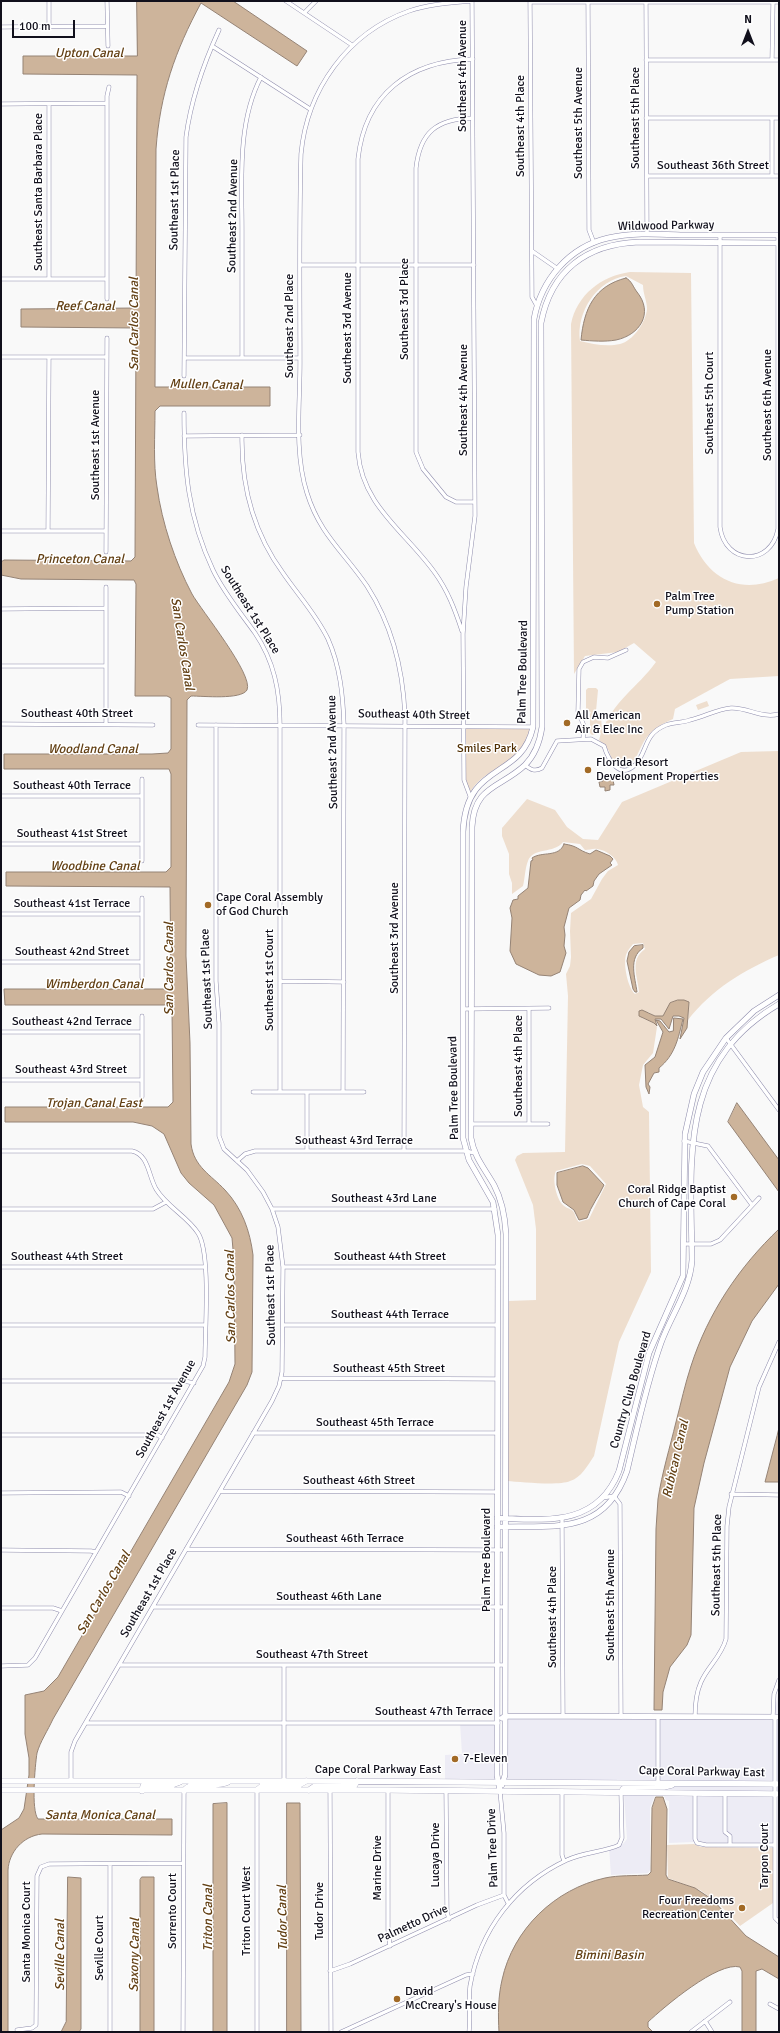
<!DOCTYPE html>
<html>
<head>
<meta charset="utf-8">
<style>
	body { margin:0 }
	#map { position:relative; width:780px; height:2033px; overflow:hidden; background:#f9f9f9; font-family:Signika,sans-serif }
	canvas { display:block }
	.frame { position:absolute; inset:0; border:2px solid #11101c; pointer-events:none }
	.north { position:absolute; left:728px; top:12px; width:40px; height:40px; -webkit-text-stroke:3px #fff; paint-order:stroke; rotate:0deg; font-size:11px; font-weight:700; line-height:16px; text-align:center; color:#11101c }
	.north::after { content:''; display:block; margin:auto; width:14px; height:18px; background:#11101c; clip-path:polygon(50% 0,100% 100%,50% 72%,0 100%) }
	.scale { position:absolute; left:12px; top:20px; width:63px; height:18px; box-sizing:border-box; border:2px solid #11101c; border-top:0; padding-left:5px; font-size:12px; line-height:14px; white-space:nowrap; color:#11101c; -webkit-text-stroke:3px #fff; paint-order:stroke }
</style>
</head>
<body>
<div id="map">
<canvas width="780" height="2033"></canvas>
<div class="frame"></div>
<div class="north">N</div>
<div class="scale">100 m</div>
</div>
<script>
const c = document.querySelector('canvas').getContext('2d');
c.lineJoin = 'round';
function paint(path, color) {
  c.fillStyle = color;
  c.fill(path, 'evenodd');
}
function strokePath(path, color, width, dash) {
  c.strokeStyle = color;
  c.lineWidth = width;
  c.lineCap = dash ? 'butt' : 'round';
  c.setLineDash(dash || []);
  c.stroke(path);
}
function label(font, color, halo, rows, align = 'center') {
  c.font = font + ' Signika,sans-serif';
  c.lineWidth = 3;
  c.setLineDash([]);
  c.textBaseline = 'middle';
  c.strokeStyle = halo;
  c.fillStyle = color;
  for (const [text, x, y, turn = 0] of rows) {
    c.save();
    c.translate(x, y);
    c.rotate((+turn || 0) * Math.PI / 180);
    c.textAlign = isNaN(turn) ? turn : align;
    if (halo) c.strokeText(text, 0, 0);
    c.fillText(text, 0, 0);
    c.restore();
  }
}
const built = new Path2D(`
	M779 1691V1714H774V1711Z
	M507 1718 779 1719V1782L506 1779Z
	M460 1723H495L496 1779H445V1755L462 1754Z
	M677 1785 779 1787V1790L777 1792 625 1790 671 1788Z
	M624 1795H655L650 1808V1870L648 1873 611 1875 609 1848 623 1844 627 1839Z
	M664 1796 777 1797V1845H703L694 1842 669 1843V1801L666 1800Z`);
const green = new Path2D(`
	M630 272 691 273 694 543C709 580 742 595 779 578V676L730 679 675 709 673 719C664 723 654 728 647 737 637 750 639 762 622 768L613 764 609 751 599 740 601 733 592 735 590 733V714L591 712 586 710V690L588 688H596L598 690 596 711 601 714 602 732C613 701 638 687 656 662L634 643 618 652 585 656 574 674 571 324C577 295 601 276 630 272ZM626 276 643 285C643 294 647 301 647 309 646 322 633 341 620 344 607 347 592 344 580 341 576 312 597 280 626 276Z
	M707 701 709 706 698 710 696 705Z
	M465 726 531 728C528 734 526 743 522 748 508 768 481 771 470 793L466 781Z
	M779 751V955C744 970 712 989 688 1020L689 1002 666 1012 663 1016H655L648 1012 642 1018 654 1023 657 1027 653 1053 643 1065 639 1085 643 1107 649 1112 651 1272 619 1342 594 1456C588 1465 581 1478 570 1481 559 1486 521 1482 507 1481L508 1301 536 1300V1229L533 1205 515 1160 517 1156 523 1153 565 1152 568 996 566 974 570 966 571 957 570 931 571 913 591 899 602 879 608 871 618 865C616 857 606 850 597 849 594 848 589 850 585 850L580 844 563 842C554 854 533 847 528 861 525 868 525 878 523 886L512 894V883L509 874V854L502 836V828L527 799 555 810 567 827 583 839 598 840 622 802 741 752ZM643 943 645 949C629 960 638 977 639 992L635 994C628 988 623 965 626 955 627 951 630 948 633 944ZM582 1164 590 1166 606 1184 589 1219 579 1222C575 1218 576 1215 573 1211 570 1208 565 1208 562 1204 556 1197 552 1179 556 1171Z
	M694 1844 701 1847 773 1848V1903L740 1926 718 1903 700 1890 668 1878 667 1845Z`);
const water = new Path2D(`
	M137 1H233L307 51 297 66 201 3C175 51 160 94 156 149L155 387H270V406H160L155 411C155 436 153 463 157 487 162 523 175 562 192 594 201 610 254 675 247 690 241 700 203 696 191 696L187 700 186 956 190 1043 191 1144C194 1167 211 1175 225 1190 242 1208 250 1231 253 1255L252 1372 247 1385 53 1719C48 1730 40 1742 37 1753 35 1766 31 1810 38 1819H172V1835L42 1834C23 1836 9 1852 8 1870V2032H1V1830L19 1818 24 1809 29 1775V1758L25 1734V1695L44 1691 58 1677 229 1382 235 1364 234 1261 232 1238 214 1205 189 1183 181 1173 164 1134 152 1126 133 1122H5V1107H168L173 1102 172 1009 170 1005H5L4 989H170L171 985 170 887 6 886V872H166L171 867V774L169 769H4V754H152L168 753 171 749V698L167 696H135L136 584 134 580 21 579 1 575V562L4 560 131 561 135 557 136 328 21 327V309L136 308 137 75 23 74V56H137Z
	M626 278C632 281 633 287 637 292 654 313 640 335 616 340 605 342 592 341 581 340 584 309 594 286 626 278Z
	M609 776V780H613L614 785H610V790L605 791V787H600L599 782 603 781 602 777Z
	M564 844C579 846 577 850 590 854L596 850 610 856 613 859 610 863 612 865 599 874 594 881 593 886 586 891 585 890 581 895 580 900 569 908 564 927 565 935 564 946 566 953 560 972 551 976 539 975 516 964 510 951 512 918 510 908 513 900 518 899V896L528 888 531 861 533 860 532 858C542 851 559 858 564 844Z
	M643 945V948C628 958 635 977 637 992H635L633 989 627 961 629 952 634 946Z
	M678 1000H684L689 1002 687 1028 680 1039 684 1018 679 1016H673L669 1029 661 1019H655L657 1026 654 1023 639 1016V1011L642 1010 655 1016H663L670 1003Z
	M674 1018 683 1019C678 1039 675 1055 659 1068V1072L654 1073 648 1084 650 1087 649 1094 646 1087 645 1065 655 1057 663 1032 656 1020 660 1021 669 1032 673 1031Z
	M737 1103 779 1160V1192L728 1122Z
	M583 1166 588 1168 604 1185C599 1196 591 1206 587 1218L579 1220 574 1210 563 1202 557 1185V1173Z
	M779 1229V1284L752 1321 730 1367 704 1463 694 1508 691 1635 687 1645 670 1667 663 1692 662 1710H654L656 1529C657 1519 657 1509 658 1499 662 1473 670 1447 676 1422 681 1403 685 1384 691 1366 708 1313 739 1267 779 1229Z
	M779 1428V1482H765L777 1436Z
	M656 1797H663L667 1809 666 1875 668 1879 695 1888 713 1900 746 1936 779 1957V1979L762 1969 756 1971V2032H742V1971L740 1967C718 1961 664 2007 648 2022V2027L653 2032H499C498 2015 498 1997 502 1980 513 1929 555 1889 605 1878 619 1875 634 1876 648 1875L651 1872 652 1808Z
	M227 1803V2032H213V1804Z
	M287 1803H300L301 2032H287Z
	M68 1877 81 1878V2029L79 2032H61L66 2022Z
	M142 1877H154V2032H140V1880Z`);
const street = new Path2D(`
	M107 1 108 46
	M286 1 352 45
	M530 1 532 297 537 306
	M530 2H779
	M588 2 589 230 594 243
	M646 3 647 234
	M304 13 316 1
	M49 26V1
	M1 27 107 26
	M212 46 310 109
	M646 60H779
	M772 60 773 2
	M1 104 107 103
	M472 118C437 119 420 132 416 168V452L423 469 446 497 456 502H475
	M646 118H779
	M647 176H779
	M772 176V118
	M720 235V527C725 565 771 567 778 529V235
	M532 251 558 269
	M300 265H474
	M1 279H107
	M49 279V104
	M107 299V96L109 87
	M1 357H107
	M185 358H300
	M242 358C242 315 242 272 242 230 242 180 237 123 261 77
	M184 376 186 137C191 99 203 65 219 30
	M184 413C184 470 188 517 213 570 224 593 240 612 255 633 274 661 280 691 280 725V1092
	M242 435C241 485 253 532 283 573 298 595 316 614 328 639 340 666 343 695 344 725L343 1092
	M184 436 300 435
	M1 531H106
	M48 531 49 357
	M106 552 107 338
	M1 609 106 608
	M462 631C455 610 448 591 435 573 406 532 362 506 358 452V159C365 94 409 61 473 59
	M1 666H106
	M1 724 153 725
	M106 724V587
	M198 725 533 727
	M583 739 584 726 578 711 579 669 583 662 594 657 608 658 626 650
	M525 765C531 770 535 772 542 768L557 741 591 739 604 746C608 759 619 780 635 765 648 752 643 734 666 725 674 722 682 723 690 720 704 717 717 709 731 708 747 707 762 719 779 714
	M1 796H142
	M470 796 464 780 463 634 466 587 475 516 472 1
	M1 844H142
	M142 861V779
	M1 914H142
	M1 962H142
	M142 978V898
	M280 981 344 982
	M463 1009 549 1008
	M142 1016V1097
	M1 1032H142
	M726 1038 779 1110
	M1 1080H142
	M253 1092H364
	M471 1124H548
	M529 1124V1009
	M684 1141 708 1146 752 1205
	M1 1151H132C149 1155 148 1175 156 1189 167 1207 187 1216 198 1233 211 1253 205 1330 205 1357L203 1366 35 1658 28 1665 1 1666
	M307 1151V1092
	M404 1151 405 715C403 670 392 625 367 586 344 552 320 535 307 493 294 452 300 405 300 363 300 294 299 224 301 154 307 90 347 33 409 11 429 4 451 3 472 1
	M237 1161 245 1154 255 1151H465L475 1153
	M1 1209H153L166 1202
	M272 1209H495
	M684 1244H711L720 1240 759 1198
	M1 1267H205
	M283 1267H498
	M1 1325H205
	M283 1325H497
	M281 1378 497 1379
	M1 1381H184L194 1383
	M253 1433H497
	M1 1435H158L162 1438
	M220 1491 497 1492
	M1 1493 121 1492 129 1496
	M731 1494 779 1495
	M602 1498 614 1496 620 1504 621 1717
	M562 1519 563 1716
	M186 1549 505 1550
	M1 1550 91 1551 96 1552
	M153 1607H504
	M1 1608H53L62 1611
	M119 1665H504
	M284 1665V1780
	M695 1717C695 1705 696 1693 701 1682 708 1666 721 1657 726 1639L727 1526 729 1507 759 1387 779 1342
	M773 1717 774 1694 779 1680
	M775 1717V1918L779 1922
	M86 1723H498
	M71 1781V1752L75 1741 272 1401 279 1386 282 1372 283 1267 278 1227 272 1209 263 1192 247 1170 224 1149 219 1136V1023L216 981V725
	M658 1783V1717
	M330 1790 331 2032
	M388 1790V1930L390 1946
	M446 1791 447 1912 449 1919
	M500 1791 504 1833V1895L508 1903
	M562 1792V1855L564 1861
	M695 1793V1839L697 1843 706 1845H774
	M725 1794V1832L730 1836V1845
	M330 1971 350 1964 477 1905 504 1895
	M770 2004 779 2009
	M705 2021 712 2032
	M17 2030 32 2028 36 2025 37 1876 41 1867 49 1864 183 1863
	M110 2032V1864
	M183 2032 184 1791
	M257 2032V1790
	M341 2032 466 1975 473 1974
	M469 2032C471 2017 468 2002 470 1986 480 1930 515 1884 567 1860 583 1852 605 1852 619 1845L622 1838 621 1793
	M691 2032 730 2002`);
const secondary = new Path2D(`
	M497 1518C546 1520 597 1527 619 1471L649 1353 683 1276 685 1134 694 1094 703 1072 726 1038 754 1011 779 995
	M497 1527C552 1525 604 1537 627 1471 637 1429 646 1385 661 1343 671 1315 690 1291 692 1260 691 1159 678 1063 779 1004
	M502 1718 505 1716 779 1717
	M502 1785 505 1775 506 1234C505 1217 502 1200 494 1185 485 1169 474 1157 471 1138L472 827C474 785 501 788 525 765 535 755 540 741 542 727L541 323C551 271 586 244 639 242L779 243
	M500 1791 497 1775 498 1235 493 1202 469 1160 463 1138V832C466 760 521 781 533 727L534 319C541 280 569 247 608 238 633 232 659 234 684 235 716 235 747 235 779 235`);
const primary = new Path2D(`
	M1 1781H307L779 1784
	M1 1790H388L779 1794
	M257 1790 262 1786 299 1785 306 1781
	M309 1790 315 1786 355 1785 357 1781
	M142 1791 143 1786 146 1785H172L180 1782
	M184 1791C189 1780 217 1788 228 1782
	M621 1793 623 1789 627 1787H664L672 1785`);
const markers = [
	[657,604,4,"#a26a26"],
	[567,723,4,"#a26a26"],
	[588,770,4,"#a26a26"],
	[208,905,4,"#a26a26"],
	[734,1197,4,"#a26a26"],
	[455,1759,4,"#a26a26"],
	[742,1908,4,"#a26a26"],
	[397,1999,4,"#a26a26"]
];
const streetNames = [
	["Southeast 4th Avenue",463,76,-90],
	["Southeast 5th Place",636,118,-90],
	["Southeast 5th Avenue",579,123,-90],
	["Southeast 4th Place",521,126,-90],
	["Southeast 36th Street",713,166],
	["Southeast Santa Barbara Place",39,192,-90],
	["Southeast 1st Place",175,200,-89],
	["Southeast 2nd Avenue",233,216,-89],
	["Wildwood Parkway",666,226,-1],
	["Southeast 3rd Place",405,309,-90],
	["Southeast 2nd Place",290,326,-90],
	["Southeast 3rd Avenue",348,328,-90],
	["Southeast 4th Avenue",464,400,-90],
	["Southeast 5th Court",710,403,-90],
	["Southeast 6th Avenue",768,405,-90],
	["Southeast 1st Avenue",96,445,-90],
	["Southeast 1st Place",250,610,58],
	["Palm Tree Boulevard",523,672,-89],
	["Southeast 40th Street",77,714],
	["Southeast 40th Street",414,715,1],
	["Southeast 2nd Avenue",333,752,-91],
	["Southeast 40th Terrace",72,786],
	["Southeast 41st Street",72,834],
	["Southeast 41st Terrace",72,904],
	["Southeast 3rd Avenue",395,938,-90],
	["Southeast 42nd Street",72,952],
	["Southeast 1st Place",207,979,-92],
	["Southeast 1st Court",270,980,-90],
	["Southeast 42nd Terrace",72,1022],
	["Southeast 4th Place",519,1066,-90],
	["Southeast 43rd Street",71,1070],
	["Palm Tree Boulevard",454,1088,-91],
	["Southeast 43rd Terrace",354,1141],
	["Southeast 43rd Lane",384,1199],
	["Southeast 44th Street",67,1257],
	["Southeast 44th Street",390,1257],
	["Southeast 1st Place",271,1295,-91],
	["Southeast 44th Terrace",390,1315],
	["Southeast 45th Street",389,1369],
	["Country Club Boulevard",631,1390,-74],
	["Southeast 1st Avenue",166,1409,-61],
	["Southeast 45th Terrace",375,1423],
	["Southeast 46th Street",359,1481],
	["Southeast 46th Terrace",345,1539],
	["Palm Tree Boulevard",487,1560,-90],
	["Southeast 5th Place",717,1565,-89],
	["Southeast 1st Place",149,1593,-60],
	["Southeast 46th Lane",329,1597],
	["Southeast 5th Avenue",611,1605,-90],
	["Southeast 4th Place",553,1617,-90],
	["Southeast 47th Street",312,1655],
	["Southeast 47th Terrace",434,1712],
	["Cape Coral Parkway East",378,1770],
	["Cape Coral Parkway East",702,1772,1],
	["Palm Tree Drive",493,1848,-92],
	["Lucaya Drive",436,1855,-90],
	["Tarpon Court",765,1856,-90],
	["Marine Drive",378,1868,-90],
	["Sorrento Court",173,1911,-90],
	["Triton Court West",247,1911,-90],
	["Tudor Drive",320,1911,-90],
	["Palmetto Drive",413,1924,-25],
	["Santa Monica Court",27,1932,-90],
	["Seville Court",100,1948,-90]
];
const poiNames = [
	["Palm Tree",665,597],
	["Pump Station",665,611],
	["All American",575,716],
	["Air & Elec Inc",575,730],
	["Florida Resort",596,763],
	["Development Properties",596,777],
	["Cape Coral Assembly",216,898],
	["of God Church",216,912],
	["Coral Ridge Baptist",726,1190,"right"],
	["Church of Cape Coral",726,1204,"right"],
	["7-Eleven",463,1759],
	["Four Freedoms",734,1901,"right"],
	["Recreation Center",734,1915,"right"],
	["David",405,1992],
	["McCreary's House",405,2006]
];
const parkNames = [
	["Smiles Park",487,749]
];
const waterNames = [
	["Upton Canal",89,54],
	["Reef Canal",85,307],
	["San Carlos Canal",135,324,-90],
	["Mullen Canal",206,385,1],
	["Princeton Canal",80,560],
	["San Carlos Canal",182,644,81],
	["Woodland Canal",93,750],
	["Woodbine Canal",95,867],
	["San Carlos Canal",170,969,-90],
	["Wimberdon Canal",94,985],
	["Trojan Canal East",94,1104],
	["San Carlos Canal",231,1297,-91],
	["Rubican Canal",676,1459,-77],
	["San Carlos Canal",104,1593,-60],
	["Santa Monica Canal",100,1816],
	["Triton Canal",209,1918,-90],
	["Tudor Canal",283,1918,-91],
	["Seville Canal",61,1955,-90],
	["Saxony Canal",135,1955,-89],
	["Bimini Basin",609,1956]
];
paint(built, '#edecf5');
paint(green, '#eedece');
paint(water, '#cdb49b');
strokePath(water, '#958375', 1);
strokePath(street, '#8e8cac', 4.5);
strokePath(secondary, '#8e8cac', 6);
strokePath(primary, '#8e8cac', 6);
strokePath(street, '#fff', 3.5);
strokePath(secondary, '#fff', 5);
strokePath(primary, '#fff', 5.5);
for (const [x, y, r, color] of markers) {
  const dot = new Path2D();
  dot.arc(x, y, r, 0, 2 * Math.PI);
  c.fillStyle = color;
  c.fill(dot);
  strokePath(dot, '#fff', 1.5);
}
label('12px', '#11101c', '#fff', streetNames);
label('12px', '#11101c', '#fff', poiNames, 'left');
label('12px', '#4f2d00', '#fff', parkNames);
label('italic 13px', '#634014', '#fff', waterNames);
</script>
</body>
</html>
